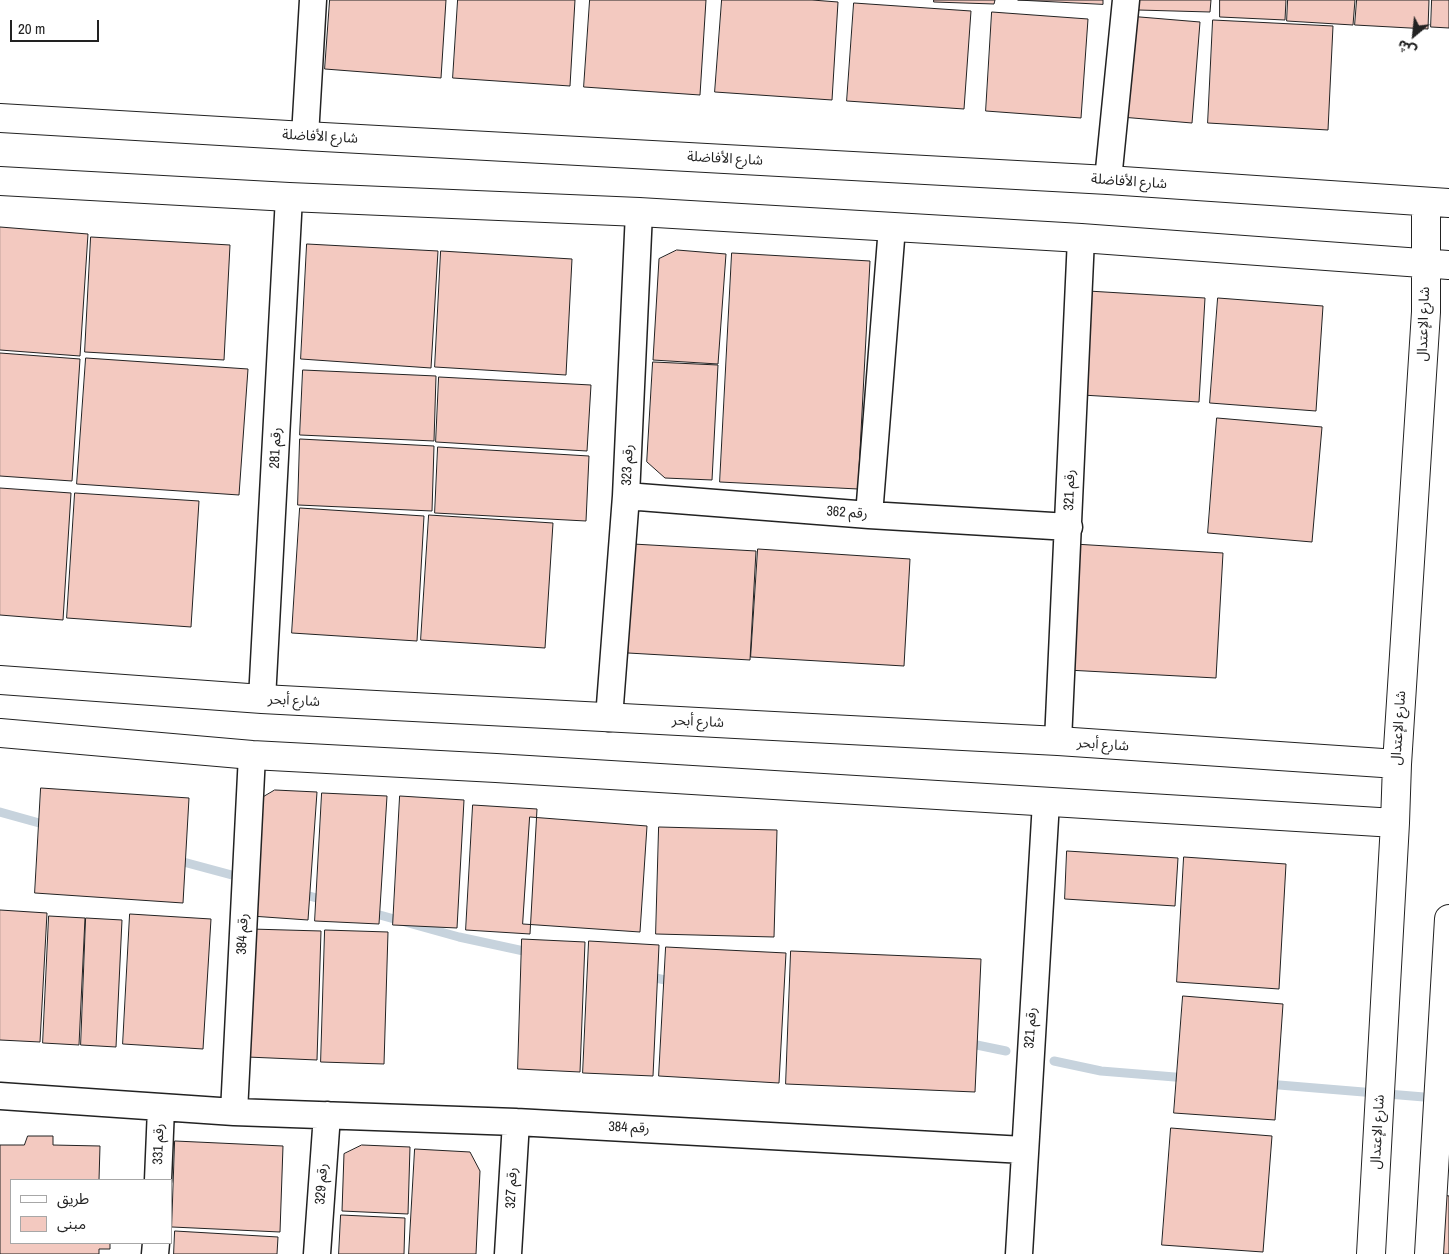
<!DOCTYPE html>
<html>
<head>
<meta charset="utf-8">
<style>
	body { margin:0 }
	#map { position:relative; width:1449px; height:1254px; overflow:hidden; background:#fff; font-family:"Archivo Narrow","Noto Sans Arabic",sans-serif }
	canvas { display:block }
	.legend { position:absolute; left:10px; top:1179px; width:162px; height:65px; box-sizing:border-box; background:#fff; border:1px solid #a7a7a7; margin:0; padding:6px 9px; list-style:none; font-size:15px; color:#222 }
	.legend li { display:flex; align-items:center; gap:10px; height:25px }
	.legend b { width:25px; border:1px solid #a7a7a7 }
	.north { position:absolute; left:1389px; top:10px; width:50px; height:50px; -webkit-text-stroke:4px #fff; paint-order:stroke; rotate:208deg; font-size:14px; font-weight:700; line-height:20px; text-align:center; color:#222 }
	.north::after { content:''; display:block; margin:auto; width:18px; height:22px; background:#222; clip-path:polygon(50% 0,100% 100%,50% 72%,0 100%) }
	.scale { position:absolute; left:10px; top:20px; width:89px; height:22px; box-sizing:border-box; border:2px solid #222; border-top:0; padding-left:6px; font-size:15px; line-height:18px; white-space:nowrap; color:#222; -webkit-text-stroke:4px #fff; paint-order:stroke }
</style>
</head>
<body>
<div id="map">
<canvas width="1449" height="1254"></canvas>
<ul class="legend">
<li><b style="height:6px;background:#fff"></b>طريق</li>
<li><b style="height:14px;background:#f3c9c0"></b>مبنى</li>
</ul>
<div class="north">ش</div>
<div class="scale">20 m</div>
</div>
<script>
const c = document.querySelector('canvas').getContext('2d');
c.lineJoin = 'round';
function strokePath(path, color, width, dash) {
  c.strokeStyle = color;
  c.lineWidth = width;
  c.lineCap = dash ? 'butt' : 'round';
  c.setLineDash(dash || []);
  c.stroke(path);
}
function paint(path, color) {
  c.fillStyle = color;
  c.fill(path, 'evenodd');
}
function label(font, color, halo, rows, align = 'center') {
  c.font = font + ' "Archivo Narrow","Noto Sans Arabic",sans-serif';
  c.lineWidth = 4;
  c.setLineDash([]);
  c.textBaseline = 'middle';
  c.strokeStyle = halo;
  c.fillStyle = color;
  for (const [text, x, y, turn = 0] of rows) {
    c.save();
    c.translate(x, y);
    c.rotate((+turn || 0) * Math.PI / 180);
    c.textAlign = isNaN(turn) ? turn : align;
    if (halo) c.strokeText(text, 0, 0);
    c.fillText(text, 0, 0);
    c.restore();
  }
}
const stream = new Path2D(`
	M0 812 50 826
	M176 860 243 878
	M299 893 327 901
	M369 912 459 937 533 953
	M646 976 675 982
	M967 1043 1006 1051
	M1054 1061 1101 1071 1187 1078
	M1267 1084 1436 1098`);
const building = new Path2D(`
	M330 0H446L441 78 325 69Z
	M458 0H575L570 86 453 78Z
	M590 0H706L700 95 584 87Z
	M722 0H812L838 2 832 100 715 92Z
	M934 0H995L994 4 934 2Z
	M1018 0H1103V4Z
	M1139 0H1211L1210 12 1138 10Z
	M1220 0H1286L1285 20 1220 17Z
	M1288 0H1355L1353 25 1287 21Z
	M1357 0H1429L1428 29 1355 25Z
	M1432 0H1449V28L1431 27Z
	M854 3 971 11 964 109 847 101Z
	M992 12 1088 19 1081 118 986 111Z
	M1128 16 1200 22 1192 123 1121 117Z
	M1213 20 1333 26 1328 130 1208 123Z
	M0 227 88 234 80 356 0 350Z
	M91 237 230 245 224 360 85 352Z
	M307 244 438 251 431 368 301 359Z
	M677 250 726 254 718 364 653 360 659 259Z
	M441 251 572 259 566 375 435 367Z
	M732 253 870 261 858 489 720 482Z
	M1088 291 1205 298 1199 402 1082 395Z
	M1218 298 1323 306 1316 411 1210 403Z
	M0 353 80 359 72 481 0 476Z
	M86 358 248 369 239 495 77 484Z
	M653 362 718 365 712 480 665 478 647 462Z
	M303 370 436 376 434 441 300 435Z
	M439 377 591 385 587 451 436 442Z
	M1217 418 1322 427 1312 542 1208 533Z
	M300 439 434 446 432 511 298 505Z
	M438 447 589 456 586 521 435 513Z
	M0 488 71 493 63 620 0 615Z
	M75 493 199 501 191 627 67 618Z
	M300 508 424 516 417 641 292 633Z
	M429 515 553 523 545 648 421 640Z
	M633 544 756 551 750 660 628 653Z
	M1074 544 1223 553 1216 678 1067 670Z
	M758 549 910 559 904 666 751 657Z
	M41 788 189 798 183 903 35 893Z
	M275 790 317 792 308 920 251 916 260 799Z
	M322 793 387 796 379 924 315 921Z
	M400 796 464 800 457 928 393 925Z
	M473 805 537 809 530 934 466 930Z
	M530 817 647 826 640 932 523 924Z
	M659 827 777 830 774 937 656 934Z
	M1067 851 1178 858 1175 906 1065 899Z
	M1184 857 1286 864 1279 989 1177 982Z
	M0 910 47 913 40 1042 0 1040Z
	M130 914 211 919 203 1049 123 1044Z
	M49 916 85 918 79 1045 43 1043Z
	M86 918 122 920 116 1047 81 1045Z
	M251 929 321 931 317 1060 247 1057Z
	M325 930 388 932 384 1064 321 1062Z
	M522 939 585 942 580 1072 518 1069Z
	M589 941 659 945 653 1076 583 1073Z
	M666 947 786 953 779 1083 659 1076Z
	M791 951 981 959 975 1092 786 1084Z
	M1183 996 1283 1004 1275 1120 1174 1113Z
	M1171 1128 1272 1136 1263 1252 1162 1245Z
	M28 1136H53V1145L100 1146 99 1180H11V1243H110V1249H99V1254H0V1145H24Z
	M175 1141 283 1146 280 1232 172 1227Z
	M362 1145 410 1147 408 1214 342 1211 344 1154Z
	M415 1149 470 1152 480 1171 476 1254H409Z
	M1444 1195 1449 1196V1254H1441Z
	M341 1215 405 1218 404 1254H339Z
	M175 1231 278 1237 277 1254H174Z`);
const minor = new Path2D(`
	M305 136 313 0
	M1108 180 1126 0
	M626 496 869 515 1069 527
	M869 515 892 227
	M262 699 289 197
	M609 718 626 496 639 212
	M1058 741 1081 238
	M0 1096 234 1112 516 1122 1024 1150
	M234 1112 252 755
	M158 1180 161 1108
	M155 1254 156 1243
	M317 1254 327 1115
	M508 1254 516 1122
	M1019 1254 1046 802`);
const tertiary = new Path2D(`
	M0 118 305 136 1108 180 1449 203
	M0 181 289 197 639 212 1081 238 1449 265
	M0 680 262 699 1058 741 1397 764
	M0 733 252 755 496 768 1395 823
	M1371 1254 1395 823 1397 764 1426 312V202
	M1429 1254 1449 919`);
const streetNames = [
	["شارع الأفاضلة",320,137,3],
	["شارع الأفاضلة",725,159,3],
	["شارع الأفاضلة",1129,182,4],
	["شارع الإعتدال",1424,324,-88],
	["رقم 281",276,448,-87],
	["رقم 323",628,465,-87],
	["رقم 321",1070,490,-88],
	["رقم 362",847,513,4],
	["شارع أبحر",294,701,3],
	["شارع أبحر",698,722,3],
	["شارع الإعتدال",1399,728,-86],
	["شارع أبحر",1103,745,4],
	["رقم 384",243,934,-87],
	["رقم 321",1031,1028,-86],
	["رقم 384",629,1128,3],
	["شارع الإعتدال",1378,1132,-87],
	["رقم 331",159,1144,-88],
	["رقم 329",322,1184,-86],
	["رقم 327",512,1188,-87]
];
strokePath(stream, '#c7d3dd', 9);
paint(building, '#f3c9c0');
strokePath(building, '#222', 1);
strokePath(minor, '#222', 29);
strokePath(tertiary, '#222', 30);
strokePath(minor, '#fff', 26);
strokePath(tertiary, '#fff', 28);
label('14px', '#222', '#fff', streetNames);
</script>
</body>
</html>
